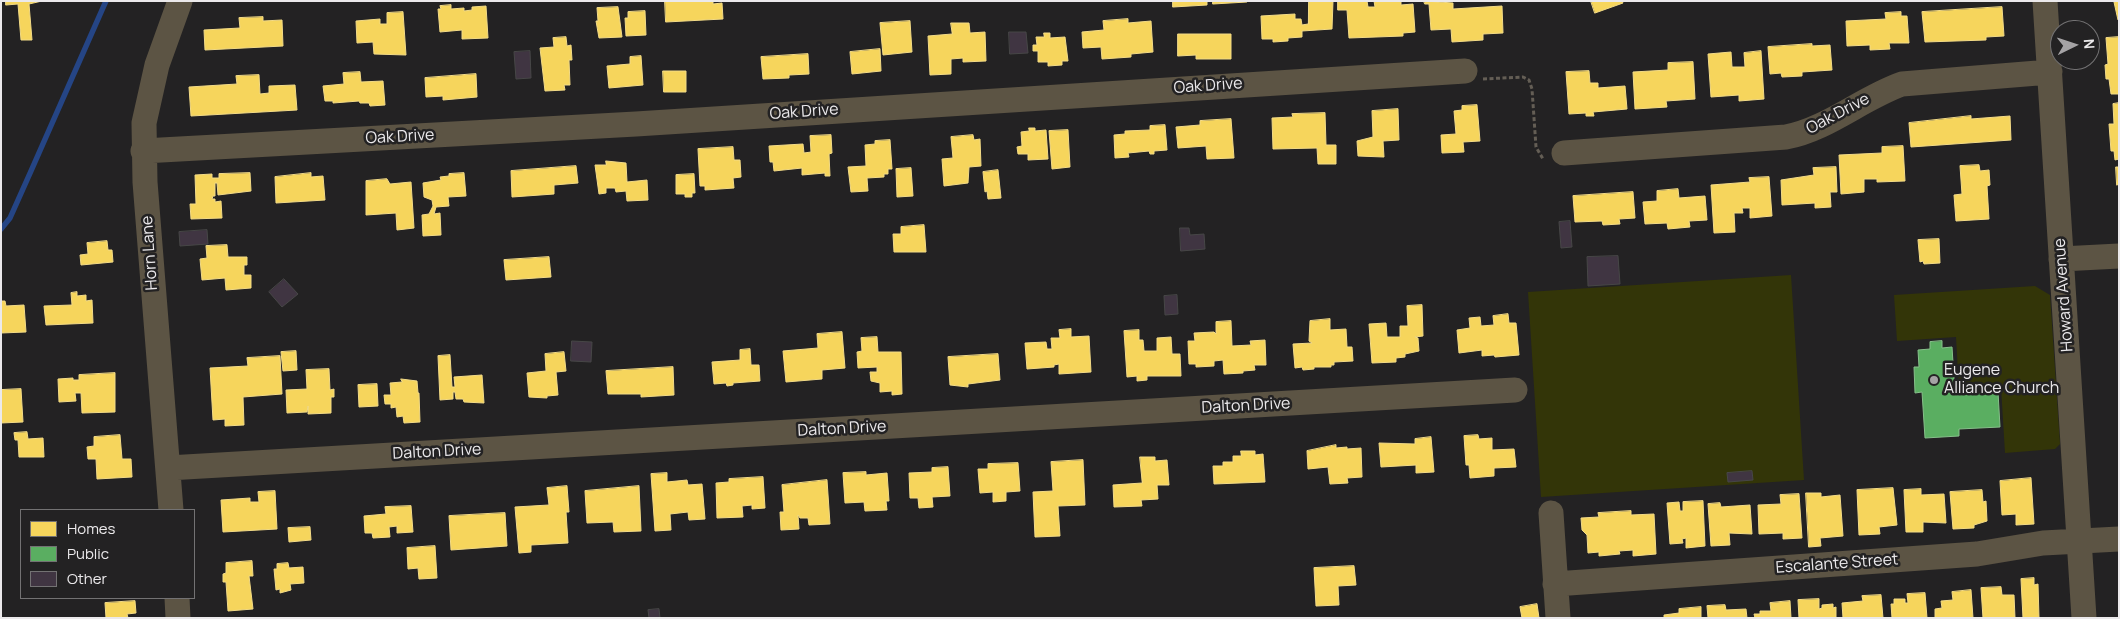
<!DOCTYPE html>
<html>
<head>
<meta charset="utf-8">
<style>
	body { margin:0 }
	#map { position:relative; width:2120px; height:619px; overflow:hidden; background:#232223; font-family:Manrope,sans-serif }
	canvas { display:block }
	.frame { position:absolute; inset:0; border:2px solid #ebe9eb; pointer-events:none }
	.legend { position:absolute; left:20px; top:509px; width:175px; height:90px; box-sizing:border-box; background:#232223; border:1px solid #737273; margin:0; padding:6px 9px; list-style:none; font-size:15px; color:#ebe9eb }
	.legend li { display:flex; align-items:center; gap:10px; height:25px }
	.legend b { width:25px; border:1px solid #737273 }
	.north { position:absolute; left:2050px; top:20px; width:50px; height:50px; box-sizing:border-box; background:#232223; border:1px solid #737273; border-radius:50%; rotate:86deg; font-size:14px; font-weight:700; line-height:20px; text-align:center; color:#ebe9eb }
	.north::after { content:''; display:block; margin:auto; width:18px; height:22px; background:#a5a3a5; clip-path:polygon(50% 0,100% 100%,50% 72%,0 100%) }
</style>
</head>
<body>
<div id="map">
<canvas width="2120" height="619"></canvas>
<div class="frame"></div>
<ul class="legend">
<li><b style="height:14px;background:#f6d55c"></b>Homes</li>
<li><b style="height:14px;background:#5aae61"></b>Public</li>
<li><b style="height:14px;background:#403542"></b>Other</li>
</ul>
<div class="north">N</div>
</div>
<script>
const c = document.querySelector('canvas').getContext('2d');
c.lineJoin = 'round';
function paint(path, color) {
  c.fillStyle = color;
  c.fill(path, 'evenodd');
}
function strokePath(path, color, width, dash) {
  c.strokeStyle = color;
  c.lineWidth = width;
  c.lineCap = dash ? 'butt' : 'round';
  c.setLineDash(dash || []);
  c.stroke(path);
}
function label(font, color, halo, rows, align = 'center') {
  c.font = font + ' Manrope,sans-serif';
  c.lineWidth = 5;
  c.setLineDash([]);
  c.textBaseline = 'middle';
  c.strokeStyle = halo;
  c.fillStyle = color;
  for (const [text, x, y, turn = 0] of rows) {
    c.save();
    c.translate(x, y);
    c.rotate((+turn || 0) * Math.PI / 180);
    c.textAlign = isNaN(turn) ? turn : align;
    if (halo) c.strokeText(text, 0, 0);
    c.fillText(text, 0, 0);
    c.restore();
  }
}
const green = new Path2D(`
	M1791 275 1804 480 1541 497 1528 292Z
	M2035 286 2050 295 2060 444 2055 449 2005 453 2001 387 1959 389 1956 337 1897 341 1894 295Z`);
const homes = new Path2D(`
	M6 1H42L29 4 32 40H21L18 4 6 5Z
	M665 1H713V4L722 3 723 19 666 22Z
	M1173 1H1207V5L1173 7Z
	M1213 1H1247V2L1213 4Z
	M1309 1H1333L1332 29 1302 31V37L1288 38V41L1273 42V39H1262L1261 16 1295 14V19H1301L1302 25 1308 24Z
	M1338 1H1367L1368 7H1375L1374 1H1401V5L1413 4 1415 32 1403 33V36L1349 38 1347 10H1338Z
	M1424 1 1453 3V9L1502 6 1503 33 1483 34V40L1452 42 1451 29 1431 30 1429 4H1425Z
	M1591 1H1622L1623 3 1595 13Z
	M2119 1V20H2118L2114 2Z
	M451 5V9L464 8V11L472 10V7L486 6 488 38 462 39V30L440 32 438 9H441L440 6Z
	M618 7 622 37 599 38 596 21H598L597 8Z
	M2002 7 2004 36 1986 37V40L1925 42 1922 12Z
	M645 11 646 35 626 36 625 18H628V12Z
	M403 12 406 55 374 54 373 42 357 43 356 21 380 19V24H387V13Z
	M1901 12V16H1907L1909 43H1889L1890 49 1870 50V45L1847 46 1846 21 1886 19 1885 13Z
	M263 17V21L282 20 283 46 205 50 204 30 240 28 239 18Z
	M1128 19V23L1151 21 1153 52 1131 54V57L1102 59 1101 47 1083 48 1082 32 1104 30 1103 21Z
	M910 21 912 52 883 55 880 23Z
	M951 23H969L970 33 985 32 986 61 963 62V58L951 59V74L930 75 928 36 952 34Z
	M1044 33H1050V38L1065 37 1068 61H1062V65L1048 66V62H1038V51H1033V45H1037L1036 37H1044Z
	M1178 34H1231V59H1196V55L1178 56Z
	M566 37 567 46 571 45 572 60H569L570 85H564L565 90 545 91 540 48 554 47 553 38Z
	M2119 37V94H2111L2109 79H2106L2105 65 2108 64 2106 38Z
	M1812 44V46L1830 45 1832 70 1802 72V76L1782 77 1781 73 1770 74 1768 47Z
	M880 49 881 71 852 74 850 52Z
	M1761 51 1764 99 1739 101V95L1711 97 1708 54 1731 52 1732 67H1745L1744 53Z
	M808 54 809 74 789 75V78L763 79 761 57Z
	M641 56 643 85 609 88 607 66 630 64V57Z
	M1693 62 1695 99 1666 101 1667 107 1635 109 1633 72 1668 70V63Z
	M663 71H686V92H664Z
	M1589 71 1590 83H1598V88L1625 86 1627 109 1593 112 1594 116H1586V113L1569 114 1566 72Z
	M360 72 361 82 383 81 385 105 370 106 369 103H360L359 101 333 103V101H325L323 86 344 84 343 73Z
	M476 74 477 97 443 100V96L426 97 425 78Z
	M259 75 260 94 269 93V86L295 85 297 110 191 116 189 87 237 84 236 76Z
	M2119 103V159L2115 160 2114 151H2111L2109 124H2114L2113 104Z
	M1477 105 1480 141 1463 142 1464 152 1442 153 1441 135 1456 134 1454 111 1462 110V106Z
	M1398 109 1399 140 1383 141 1384 157 1358 156 1357 141 1373 137 1372 111Z
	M1325 113 1326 145H1336V164H1318L1317 148 1273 149 1272 118 1293 117 1292 114Z
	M1971 116V119L2010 116 2011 140 1911 147 1909 123Z
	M1231 119 1234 158 1207 159 1206 146 1178 148 1176 127 1200 125V121Z
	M1165 125 1167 150 1154 151V154H1150L1149 151 1128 153 1129 157 1115 158 1114 135 1125 134V131L1150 130V126Z
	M1029 128H1035V131L1046 130 1048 159 1028 160V154H1018L1017 147 1022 146 1021 132 1029 131Z
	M1068 130 1070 167 1052 169 1049 131Z
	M831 135 832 153 829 154 830 176H825V173L802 175V168L774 171 773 162H770L769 146 803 144 804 153 811 152 810 136Z
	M973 135 974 140 980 139 981 166 969 167 968 183 944 186 942 159 953 158 951 137Z
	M890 140 892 169H888V174H884V177L867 178 868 191 851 192 848 167 866 166 865 145 875 144V141Z
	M1903 146 1905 181 1877 182V179H1864V192L1841 194 1839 155 1882 153V147Z
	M733 147 734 160H740L741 177 733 178 734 188 705 190V186H700L698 149Z
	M606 161 626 163 627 182 647 180 648 200 627 201 626 191 616 192 615 188H606V193L599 194 595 165H606Z
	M1979 165 1980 171 1989 170 1990 185 1987 186 1989 219 1956 221 1954 195 1962 194 1960 166Z
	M576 166 578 183 554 185V194L512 197 511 171Z
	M1836 167 1837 192H1830L1831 207 1815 208V203L1782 205 1781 180 1814 175 1813 168Z
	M2116 167H2119V184L2117 185Z
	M911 168 913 196 897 197 896 169Z
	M998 170 1001 198 988 199 987 191 985 192 983 172Z
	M250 173 251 191 218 195 217 183H215V196H213L212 199H215V202L221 201 222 218 191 219 190 204H196L195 175 212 174V178H219V174Z
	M311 173V177L323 176 325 200 276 203 275 177Z
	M464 173 466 196 448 197 449 206 436 207 434 214 440 213 441 235 423 236 422 215 429 214 433 206 432 200 424 197 423 183 441 180 440 177 449 176V174Z
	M694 174 695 193H692V197H685V194H676V175Z
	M1769 177 1772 216 1750 218V208H1742L1743 213H1734L1735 232 1714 233 1711 185 1750 182 1749 178Z
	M387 179 390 184 411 182 414 228 397 230 396 213 366 215V181Z
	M1678 189 1679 198 1705 196 1707 220 1689 221 1690 227 1668 229 1667 223 1645 224 1643 202 1657 201V191Z
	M1633 192 1635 218 1619 219 1620 224 1603 225 1602 221 1575 222 1573 196Z
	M924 225 926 252H894L893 234H901V227Z
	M1939 239 1940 263 1924 264 1923 261 1920 262 1918 240Z
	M107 241 108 250H112L113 262 81 265 80 255 88 254 87 243Z
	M227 245 228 257H247V265H244V275H251V288L226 290 225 278 202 280 200 259 207 258 206 246Z
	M549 257 551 277 506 280 504 260Z
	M77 292V296L86 295V301L92 300 93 323 46 325 44 306 72 305 71 293Z
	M1 301H5L6 306 24 305 26 332 1 333Z
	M1422 305 1423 336 1415 337 1418 338 1419 351 1405 354V357L1396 358V362L1372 363 1369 324 1386 323 1387 337H1400V326H1408L1407 306Z
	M1508 314 1509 323H1516L1519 355 1495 357 1494 355 1482 356V350L1459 353 1457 330 1470 328 1469 318 1480 317 1481 326 1494 325 1493 316Z
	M1330 319V330L1346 329 1347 347H1352L1353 361 1334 362V365H1331V367H1314V369L1303 370 1302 367 1295 368 1293 344 1312 343 1309 341 1310 321Z
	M1231 321 1232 346 1251 345 1250 341 1265 340 1266 365H1254L1255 370 1243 371V373L1224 374 1223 360 1214 361V366L1196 367V364H1189L1188 341H1195L1194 333 1214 332 1216 334V322Z
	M1071 329V337L1089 336 1091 372 1059 374V364L1054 365V367L1027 369 1025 343 1046 342 1047 349H1052L1051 338H1060L1059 330Z
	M1139 330V340H1143L1144 351H1157V338L1171 337 1172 354H1180L1181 376H1147V380L1137 381V376L1127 377 1124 331Z
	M842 332 845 368 822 370V379L786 382 783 351 818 348 817 334Z
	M877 337 878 352H901L902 394 892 395V391L880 392V383L871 381 870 372H877V367L858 368 857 352 862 351 861 338Z
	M750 349 751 365H759L760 381 733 383V385L727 386 726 383 714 384 712 362 740 360V350Z
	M296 351 297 370 283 371 281 352Z
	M564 352 566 371 556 372 558 395 547 396V398L529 397 527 373 546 371 545 354Z
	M998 354 1000 380 968 384V387L950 385 948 357Z
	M450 355 452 387H455L454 377 482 375 484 403 464 402 463 399H456L455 392H453V399L440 400 438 356Z
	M280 356 282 394 243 397 244 425 225 426V419L213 420 210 368 248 366 247 358Z
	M673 367 674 395 641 397V394H608L606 371Z
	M329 369 330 390 334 389V397H331V413L308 414V406L307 412 287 413 286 390 307 389 306 370Z
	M115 373V412L82 413 81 393H75L76 401 59 402 58 379 73 378V380H79V375Z
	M401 379 417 381 418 393H419L420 422 404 423 403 416 397 417 396 407 391 408V404H385L384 395H391L390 383 402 382Z
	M377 384 378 406 359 407 358 385Z
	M21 389 23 422 1 423V390Z
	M27 432 28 439 43 438 44 457H19L18 440H15L14 433Z
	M120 435 122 459H131L132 477 97 479 96 459H88L87 447 94 446V437Z
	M1478 435 1479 439 1492 438V450L1514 449 1516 467 1494 468V476L1470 478 1469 465H1466L1464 436Z
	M1431 437 1434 472 1416 473V465L1381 467 1379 443 1415 444V439Z
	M1336 445V448L1347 447V449L1361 448 1362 477 1347 478 1348 483 1330 484 1328 467 1308 469 1307 451Z
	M1241 451H1255V455L1263 454 1265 482 1214 484 1213 466H1223V462H1233V456H1241Z
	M1140 457H1155V461L1167 460 1169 485H1157L1158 499 1141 500 1142 506 1114 507 1113 485 1142 483Z
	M1083 460 1085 505 1058 506 1060 536 1035 537 1033 492 1053 491 1051 462Z
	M1018 463 1020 491 1006 492V501L993 502V492L980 493 978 469H988V464Z
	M948 467 950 496 932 497 933 507 919 508 918 498H910L909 473 932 472V468Z
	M866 472V475L887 473 889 501H886L887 510 865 511 864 502 845 503 843 473Z
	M667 473V482L687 480 688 485 702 484 705 519 689 520 688 512 670 514 671 530 655 531 651 474Z
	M763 477 765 508 752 509V505L742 506 743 517 717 518 716 483 729 482V479Z
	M2031 478 2034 524 2016 525V514L2002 515 2000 481Z
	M827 480 830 524 809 525 808 518H800L798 515 799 529 781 530 780 512H784L782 485Z
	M567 486 569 512H566L568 543 531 545V552L519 553 515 507 549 505 547 488Z
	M639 486 641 531 614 532 613 522 587 523 585 491Z
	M1893 488 1897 525 1879 527 1880 534 1859 535 1857 490Z
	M1921 489V495L1944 494 1946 523 1923 522V532H1906L1904 490Z
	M1982 490 1983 502 1986 501 1987 521 1974 525V528L1953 529 1950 492Z
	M275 491 277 529 223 532 221 500 250 498V502H259L258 492Z
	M1806 493H1821V497L1840 495 1843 536 1820 538 1821 546 1809 547Z
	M1799 494 1802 538 1783 539V533L1759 534 1758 505 1781 504 1780 495Z
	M1703 501 1705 546 1686 548V538L1682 539 1683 543 1670 544 1667 503 1679 502 1680 511H1683V502Z
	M1720 503 1721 507 1750 505 1752 534 1729 533 1730 545 1711 546 1708 504Z
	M411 506 413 532 397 533V526L389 527 390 537 373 538 372 533H365L364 516 386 514 385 507Z
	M1631 511V515L1654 514 1656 554 1633 556V550L1619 551 1620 554 1599 556V552L1588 553 1587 535 1582 530 1581 518 1599 517 1598 513Z
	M505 513 507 546 451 550 449 516Z
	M310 527 311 540 289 542 288 528Z
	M435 546 437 578 419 579 418 568 408 569 407 548Z
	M252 561 253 576H249L253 609 228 611 226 582H223V574L226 573V563Z
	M288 563 289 568 303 567 304 583 290 584 291 590 280 593V589L276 590 274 569H277V564Z
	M1354 566 1356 585 1338 586 1339 605 1316 606 1314 568Z
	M2034 578V585L2038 584 2039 618H2023L2021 579Z
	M2001 587 2002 595H2014L2015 618H1983L1981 588Z
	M1971 590 1973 618H1935V609L1942 608 1941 601 1953 600 1952 592Z
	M1925 593 1927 618H1892L1891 604H1894V599H1905V603H1908L1907 594Z
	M1881 595 1883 618H1843L1842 603 1863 601 1862 596Z
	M1819 599V609L1822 608V605L1833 604V608L1836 607V618H1799L1798 600Z
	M135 601 136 613 127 614 128 618H106L105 603Z
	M1790 601 1791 618H1755L1754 614H1760V611H1771L1770 603Z
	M1537 604 1539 618H1522L1520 607Z
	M1725 605 1726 610 1746 609 1747 618H1708L1707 606Z
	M1701 607V618H1664V615L1679 613V609Z`);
const public = new Path2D(`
	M1942 341V348L1952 347 1955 395 1998 392 2000 427 1959 429V436L1925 438 1922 392 1915 393 1914 367H1919L1918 350 1930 349V342Z`);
const stream = new Path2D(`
	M1 229 10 218 31 171 106 1`);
const building = new Path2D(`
	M1009 32H1026L1028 53 1010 54Z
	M530 51 531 78 516 79 514 52Z
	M1570 221 1572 247 1561 248 1559 222Z
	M1180 228H1189L1190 235 1204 234 1205 249 1181 251Z
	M207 230 208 244 180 246 179 232Z
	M1618 256 1620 284 1588 286 1587 257Z
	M284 279 298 294 282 307 269 292Z
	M1177 295 1178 314 1165 315 1164 296Z
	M572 341 592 342 591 362 571 361Z
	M1752 471 1753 480 1728 482 1727 473Z
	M659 609 660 618H649L648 610Z`);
const path = new Path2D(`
	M1483 79 1523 77 1529 80 1532 89 1536 147 1543 159`);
const minor = new Path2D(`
	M2045 1 2084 618
	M143 151 636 124 1465 71
	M1564 153 1786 137C1828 129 1862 98 1902 84L2050 72
	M2061 259 2119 256
	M168 468 1515 390
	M171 510 145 182 144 123 157 65 180 1
	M1551 513 1558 618
	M1555 584 1977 554 2043 543 2119 539
	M177 598 178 618`);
const markers = [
	[1934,380,5,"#a5a3a5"]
];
const streetNames = [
	["Oak Drive",1208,86,-4],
	["Oak Drive",804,112,-4],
	["Oak Drive",1838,114,-28],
	["Oak Drive",400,137,-3],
	["Horn Lane",150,253,-94],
	["Howard Avenue",2064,295,-94],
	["Dalton Drive",1246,406,-3],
	["Dalton Drive",842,429,-3],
	["Dalton Drive",437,452,-3],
	["Escalante Street",1837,564,-4]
];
const poiNames = [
	["Eugene",1944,371],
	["Alliance Church",1944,389]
];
paint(green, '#333508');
paint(homes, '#f6d55c');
strokePath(homes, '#f3db87', 1);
paint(public, '#5aae61');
strokePath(public, '#86c08a', 1);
strokePath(stream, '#254585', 5.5);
paint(building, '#403542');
strokePath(building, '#474747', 1);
strokePath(path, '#645e55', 3, [4, 2.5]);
strokePath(minor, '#5c5444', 25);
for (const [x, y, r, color] of markers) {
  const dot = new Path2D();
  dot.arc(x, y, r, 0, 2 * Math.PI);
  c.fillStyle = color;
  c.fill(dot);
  strokePath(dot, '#232223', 2);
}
label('16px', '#ebe9eb', '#232223', streetNames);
label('16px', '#ebe9eb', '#232223', poiNames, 'left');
</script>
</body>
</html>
